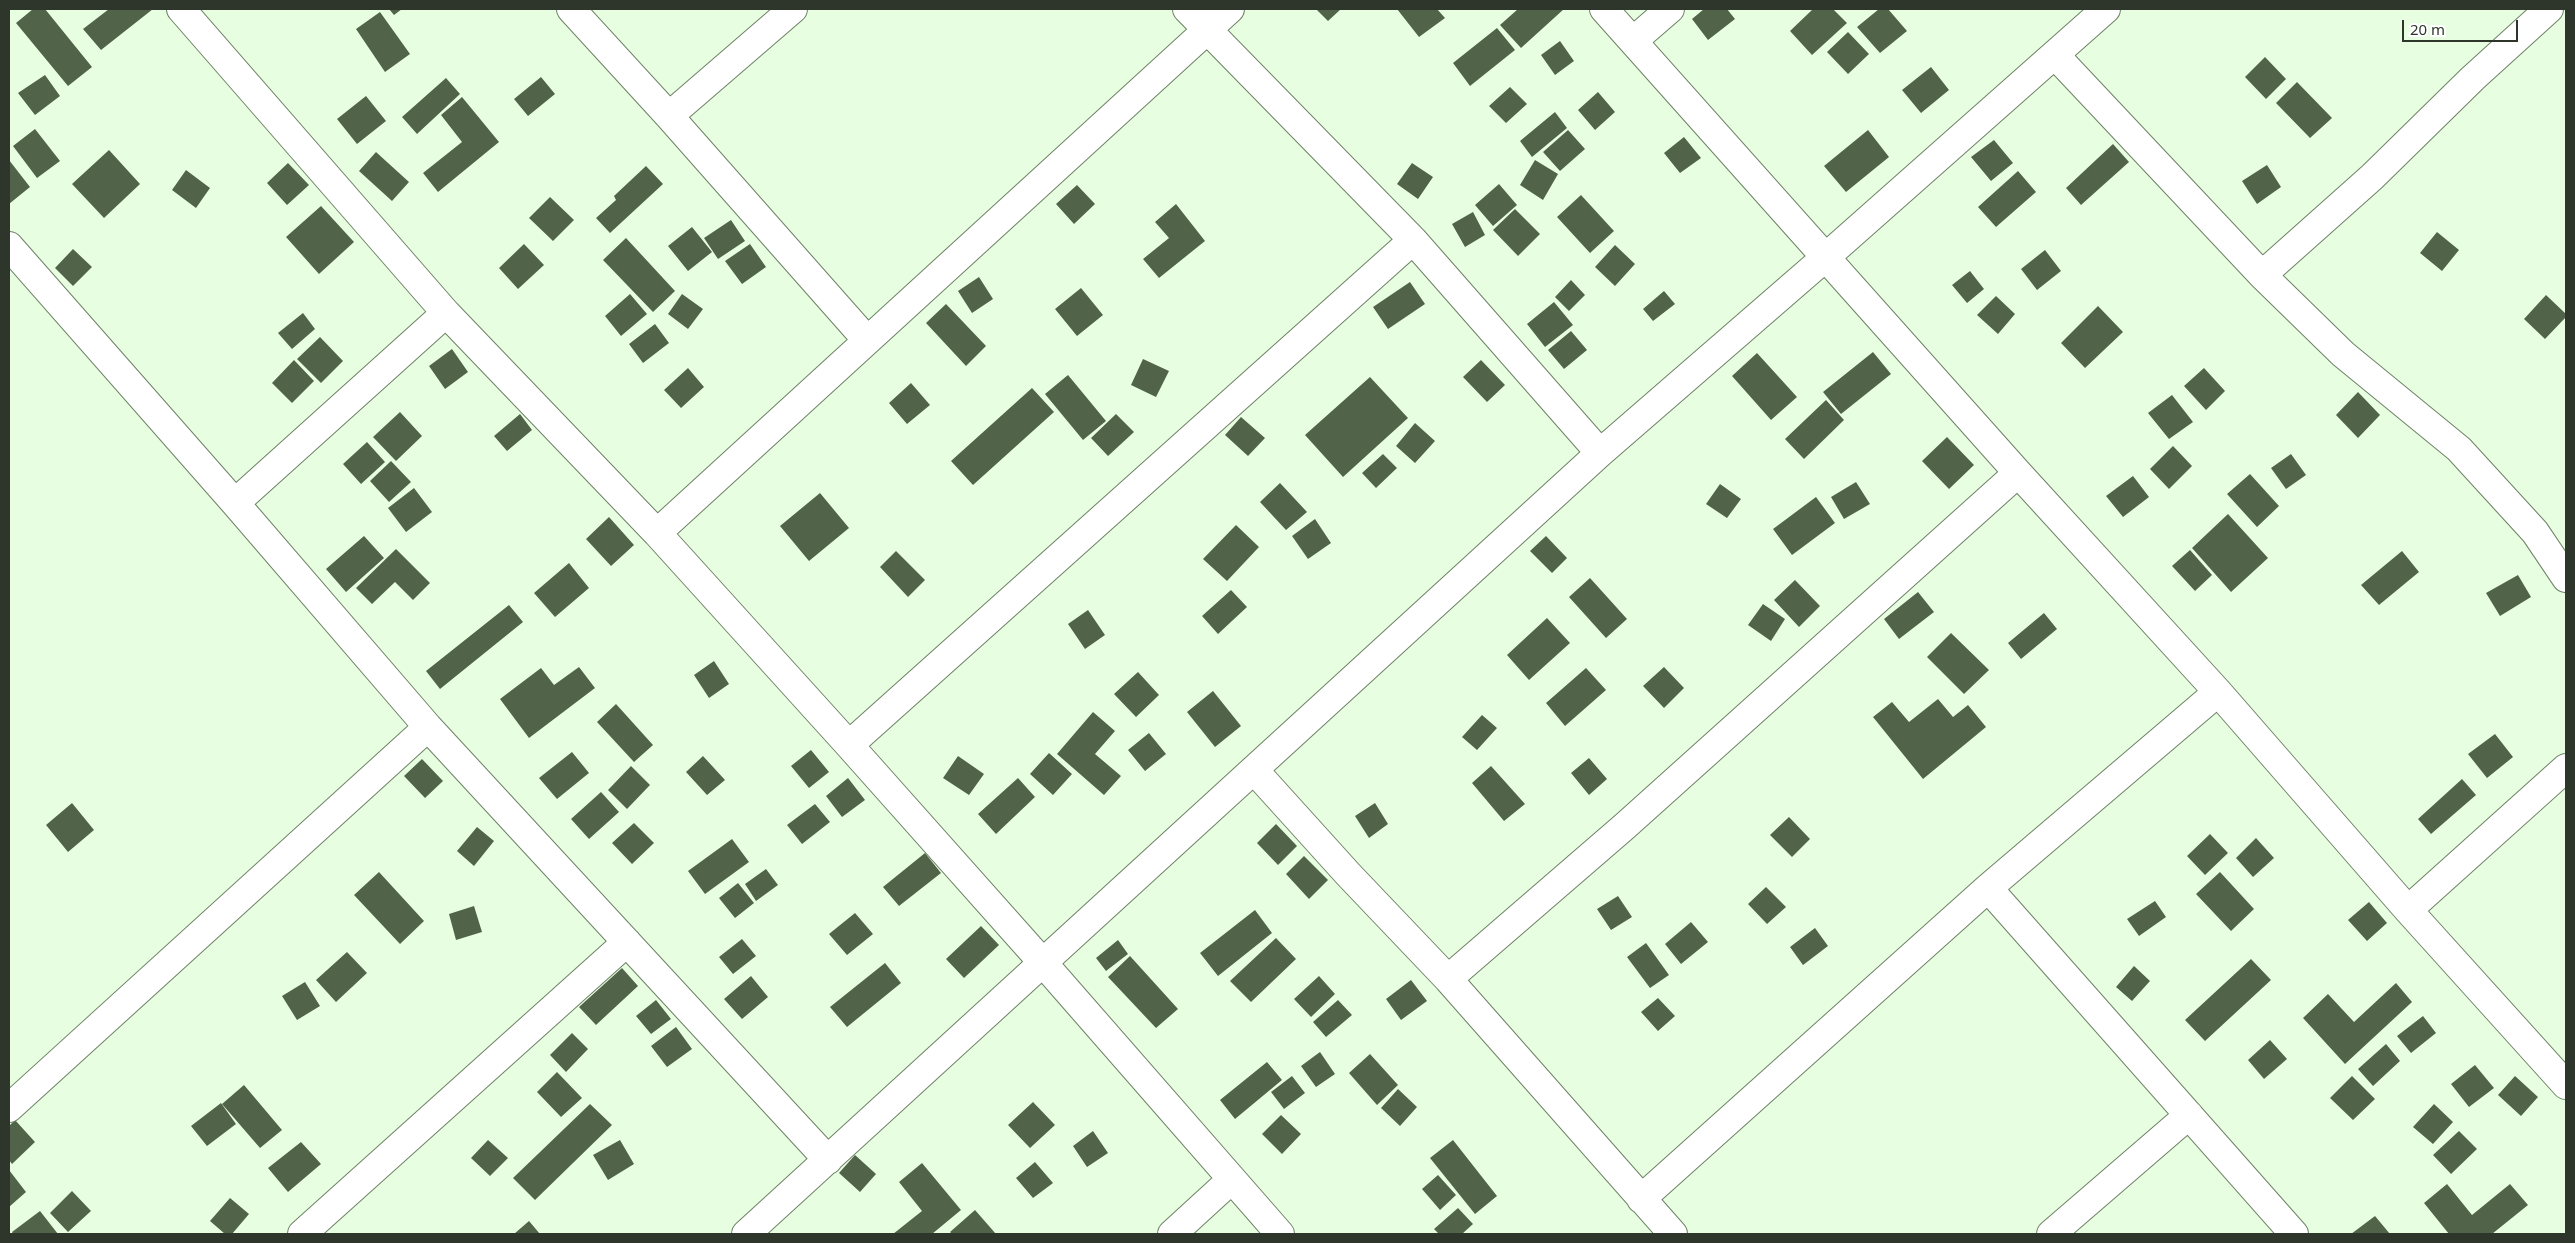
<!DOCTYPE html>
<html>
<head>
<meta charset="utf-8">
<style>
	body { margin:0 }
	#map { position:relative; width:2575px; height:1243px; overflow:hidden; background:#e8fee0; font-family:"Noto Sans",sans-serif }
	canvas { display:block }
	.frame { position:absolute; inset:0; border:10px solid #2e362b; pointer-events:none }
	.scale { position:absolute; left:2402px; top:20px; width:116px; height:22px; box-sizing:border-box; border:2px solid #2e362b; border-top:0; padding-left:6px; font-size:15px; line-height:18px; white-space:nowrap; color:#2e362b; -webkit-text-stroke:4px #fff; paint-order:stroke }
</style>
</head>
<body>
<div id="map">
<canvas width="2575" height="1243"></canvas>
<div class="frame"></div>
<div class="scale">20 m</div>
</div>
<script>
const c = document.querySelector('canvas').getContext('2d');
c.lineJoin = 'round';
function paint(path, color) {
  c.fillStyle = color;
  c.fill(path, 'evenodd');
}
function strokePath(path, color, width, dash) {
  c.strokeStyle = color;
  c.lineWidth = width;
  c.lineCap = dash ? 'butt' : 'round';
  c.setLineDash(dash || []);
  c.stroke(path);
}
const building = new Path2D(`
	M33 9H45L92 67 68 86 16 23Z
	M109 9H153L101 50 83 29Z
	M389 9H402L394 15Z
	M1316 9H1341L1328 21Z
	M1397 9H1437L1445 18 1419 37Z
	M1518 9H1564L1521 48 1500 25Z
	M1704 9H1727L1735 19 1708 40 1692 19Z
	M1813 9H1833L1847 23 1812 55 1790 31Z
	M1879 9H1888L1907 31 1880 53 1857 27Z
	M380 12 410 54 385 72 356 29Z
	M1497 28 1515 50 1470 86 1453 63Z
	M1848 32 1869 54 1848 74 1827 52Z
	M1560 41 1574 61 1555 75 1541 55Z
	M2265 57 2286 79 2266 99 2245 77Z
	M1931 67 1949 90 1921 113 1902 90Z
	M45 75 60 96 35 115 18 93Z
	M541 77 555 94 528 116 514 99Z
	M446 78 460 94 417 134 402 117Z
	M2297 82 2332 118 2310 138 2276 103Z
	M1510 87 1527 104 1506 123 1489 106Z
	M1598 92 1615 112 1595 130 1578 110Z
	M366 96 386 121 357 144 337 119Z
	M462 97 499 142 438 192 423 173 462 142 441 115Z
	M1555 112 1567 128 1532 157 1520 141Z
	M35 129 60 161 37 178 13 146Z
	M1568 130 1585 149 1560 171 1543 152Z
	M1868 130 1889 157 1846 192 1824 166Z
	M1684 137 1701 158 1680 173 1664 153Z
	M1994 140 2013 163 1991 181 1971 157Z
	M2113 144 2129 162 2081 205 2066 188Z
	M109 150 140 184 104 218 72 184Z
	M376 152 409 182 392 201 359 171Z
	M9 160 30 187 9 204Z
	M1535 160 1558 174 1543 200 1520 185Z
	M288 163 309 185 287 205 267 183Z
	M1412 163 1433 177 1418 199 1397 184Z
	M2267 165 2281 187 2257 204 2242 181Z
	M646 166 663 184 610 233 596 218 616 200 614 196Z
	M186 170 210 188 196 208 172 190Z
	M2018 171 2036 192 1996 227 1978 207Z
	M1499 184 1517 205 1493 226 1475 205Z
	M1077 185 1095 204 1074 224 1056 204Z
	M1581 195 1614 231 1590 253 1557 217Z
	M550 197 574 220 553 241 529 218Z
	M1176 204 1205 241 1159 278 1143 259 1169 238 1155 222Z
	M321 206 354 242 319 274 286 237Z
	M1515 209 1540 234 1518 256 1493 230Z
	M1473 212 1485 235 1465 247 1452 224Z
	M731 220 745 241 718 259 704 238Z
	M692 227 712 252 688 271 668 246Z
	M2437 232 2459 250 2442 271 2420 253Z
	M626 238 675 291 653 312 603 260Z
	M524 244 544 265 518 289 499 268Z
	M750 244 766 267 742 284 725 261Z
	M1615 245 1635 264 1615 286 1595 267Z
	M73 249 92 267 73 286 55 268Z
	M2045 250 2061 271 2037 290 2021 269Z
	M1970 271 1984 289 1967 303 1952 285Z
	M979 277 993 299 972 313 958 291Z
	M1571 280 1585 295 1569 311 1555 297Z
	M1410 282 1425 304 1388 329 1373 307Z
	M1081 288 1103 315 1077 336 1055 309Z
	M1664 291 1675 304 1653 321 1643 309Z
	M630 294 647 314 621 336 605 316Z
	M682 294 703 309 688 329 668 314Z
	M2546 295 2566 314V317L2545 339 2524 319Z
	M1996 296 2015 314 1998 334 1977 315Z
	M1554 302 1573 325 1545 347 1527 324Z
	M946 304 986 346 966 366 926 323Z
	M2098 306 2123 332 2085 368 2061 343Z
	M303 313 315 329 292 349 278 333Z
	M655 324 669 343 643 363 629 344Z
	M1571 331 1587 350 1564 369 1548 350Z
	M320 337 343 361 321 383 297 359Z
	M452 349 468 372 445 389 429 366Z
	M1873 352 1891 374 1841 414 1823 392Z
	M1757 353 1797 397 1771 420 1732 376Z
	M1143 359 1169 371 1156 397 1131 385Z
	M294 360 314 381 292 403 272 383Z
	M1481 360 1505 385 1487 402 1463 377Z
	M688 368 704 387 681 408 664 390Z
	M2204 368 2225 391 2206 410 2184 386Z
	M1068 375 1106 421 1083 440 1045 394Z
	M1370 377 1408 418 1343 477 1305 435Z
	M911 383 930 405 907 424 889 403Z
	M1032 388 1054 412 973 485 951 461Z
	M2358 392 2380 415 2358 438 2336 415Z
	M2172 395 2193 422 2169 439 2148 413Z
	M1826 400 1844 420 1804 459 1785 439Z
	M400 412 422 436 396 461 373 437Z
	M520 414 532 430 507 451 494 436Z
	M1116 414 1134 432 1108 456 1091 438Z
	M1241 417 1265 438 1248 456 1225 435Z
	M1415 423 1435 441 1415 463 1396 446Z
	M1947 437 1974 465 1949 489 1922 461Z
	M367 442 385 462 361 484 343 464Z
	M2173 446 2192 466 2169 489 2150 469Z
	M1383 454 1397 468 1376 488 1362 473Z
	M2291 454 2306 475 2286 489 2271 468Z
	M391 461 411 482 389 502 370 481Z
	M2250 474 2279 506 2257 527 2227 494Z
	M2133 476 2149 497 2123 517 2106 496Z
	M1856 482 1870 504 1844 519 1831 497Z
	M1280 483 1307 512 1286 530 1260 502Z
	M1720 484 1741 499 1727 518 1706 504Z
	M414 488 432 512 406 532 388 508Z
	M820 493 849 528 809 561 780 526Z
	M1816 497 1835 523 1792 555 1773 529Z
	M2228 514 2268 558 2231 592 2192 548Z
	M609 517 634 545 611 566 586 539Z
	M1315 519 1331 543 1308 559 1292 536Z
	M1236 525 1259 547 1227 581 1203 559Z
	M364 536 384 558 346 592 326 569Z
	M1546 536 1567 558 1552 573 1530 551Z
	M396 549 430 583 413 600 395 582 372 604 356 588Z
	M2190 550 2212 575 2195 591 2172 566Z
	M896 551 925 580 908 597 880 567Z
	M2402 551 2419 572 2379 605 2361 585Z
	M569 563 589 588 555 617 534 593Z
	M2518 575 2531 597 2500 616 2486 593Z
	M1590 578 1627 619 1606 638 1569 597Z
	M1795 580 1820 606 1799 627 1774 600Z
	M1231 590 1247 607 1218 634 1202 616Z
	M1918 592 1934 612 1899 639 1884 619Z
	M1763 604 1785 619 1771 641 1748 625Z
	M509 605 523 622 440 689 426 671Z
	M1088 610 1105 635 1085 649 1068 624Z
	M2044 613 2057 629 2021 659 2008 643Z
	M1547 618 1570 643 1529 680 1507 655Z
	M1951 633 1989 670 1964 694 1927 657Z
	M714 661 729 684 709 698 694 675Z
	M579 667 595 688 529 738 500 699 541 668 554 685Z
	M1664 667 1684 688 1664 708 1643 686Z
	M1586 668 1606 690 1565 726 1546 703Z
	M1138 672 1159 695 1136 717 1114 694Z
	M1213 691 1241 726 1215 747 1187 712Z
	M1938 699 1953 717 1968 705 1986 727 1923 779 1873 717 1892 702 1909 722Z
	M616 704 653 745 634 762 597 722Z
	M1093 712 1115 731 1095 754 1121 776 1104 795 1057 754Z
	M1482 715 1497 728 1477 750 1462 737Z
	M1149 733 1166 754 1145 771 1128 750Z
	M2495 734 2513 757 2487 778 2468 754Z
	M811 750 829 772 809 788 791 766Z
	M572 752 589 773 557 799 539 778Z
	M1049 753 1072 774 1053 795 1030 774Z
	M703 756 725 780 707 795 686 772Z
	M958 756 984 774 969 795 943 778Z
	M1589 758 1607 779 1589 795 1571 773Z
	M422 759 443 781 425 798 404 776Z
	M631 766 650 785 627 809 608 790Z
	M1491 766 1525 804 1504 821 1472 783Z
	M848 778 865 800 842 817 826 796Z
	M1018 778 1035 797 996 834 978 814Z
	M2462 779 2476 795 2431 834 2418 819Z
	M601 792 619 812 589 839 571 819Z
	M72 803 94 830 68 852 46 825Z
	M1375 803 1388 824 1369 838 1355 816Z
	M815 804 830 822 802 844 787 825Z
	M1789 817 1810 839 1792 857 1770 835Z
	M634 823 654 843 632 864 612 843Z
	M1276 824 1297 846 1278 865 1257 843Z
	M477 827 494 841 474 866 457 851Z
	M2210 834 2228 853 2205 875 2187 856Z
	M2256 838 2274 858 2253 877 2236 858Z
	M732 839 749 862 705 894 688 871Z
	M925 853 941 873 899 906 883 887Z
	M1304 856 1328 880 1309 899 1286 874Z
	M766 869 778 885 756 901 745 884Z
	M379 872 424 921 400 944 354 895Z
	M2220 872 2254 909 2231 931 2196 894Z
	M738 883 754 903 735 918 719 898Z
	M1766 887 1786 907 1767 924 1748 904Z
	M1618 896 1632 917 1611 930 1597 909Z
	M2155 901 2166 917 2139 936 2127 919Z
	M2369 902 2387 923 2367 941 2348 920Z
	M474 906 482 932 456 940 449 914Z
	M1255 910 1272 933 1218 976 1200 953Z
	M855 913 873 934 847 955 829 934Z
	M1691 922 1708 942 1681 964 1665 944Z
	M981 926 999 945 964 978 946 959Z
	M1815 928 1828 946 1803 965 1790 947Z
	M1276 938 1296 959 1251 1002 1230 981Z
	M742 939 756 956 733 974 719 957Z
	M1118 940 1128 954 1106 971 1096 958Z
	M1646 943 1669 975 1650 988 1627 957Z
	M347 952 367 973 336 1002 316 980Z
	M1130 956 1178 1009 1156 1028 1108 977Z
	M2251 959 2271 980 2205 1041 2185 1020Z
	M885 963 901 983 847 1027 830 1007Z
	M2134 966 2150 981 2132 1001 2116 987Z
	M622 968 638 986 596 1025 579 1007Z
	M751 976 768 997 742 1019 724 999Z
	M1319 976 1335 994 1311 1017 1294 999Z
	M1411 980 1427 1001 1401 1020 1386 999Z
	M305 982 320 1006 297 1020 282 996Z
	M2396 983 2412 1002 2345 1064 2303 1018 2328 994 2354 1022Z
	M1658 998 1675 1016 1658 1031 1641 1012Z
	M656 1000 671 1019 651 1034 636 1016Z
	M1338 1000 1352 1015 1326 1037 1313 1022Z
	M2423 1016 2436 1033 2411 1053 2397 1036Z
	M676 1027 692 1049 667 1067 651 1046Z
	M572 1033 588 1049 566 1072 550 1055Z
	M2270 1040 2287 1059 2264 1079 2248 1060Z
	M2386 1044 2400 1061 2373 1086 2358 1069Z
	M1320 1052 1335 1074 1316 1087 1301 1066Z
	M1370 1054 1398 1085 1377 1105 1349 1073Z
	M1267 1062 1282 1080 1235 1119 1220 1100Z
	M2475 1065 2494 1088 2469 1107 2451 1084Z
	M557 1072 582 1098 561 1117 537 1092Z
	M1292 1076 1305 1093 1284 1109 1271 1092Z
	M2352 1076 2375 1099 2353 1120 2330 1098Z
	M2515 1076 2538 1097 2521 1116 2498 1095Z
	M244 1085 282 1130 260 1148 222 1104Z
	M1398 1089 1417 1107 1400 1126 1381 1108Z
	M1033 1102 1055 1125 1030 1148 1008 1125Z
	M221 1103 236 1124 207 1146 191 1126Z
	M590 1104 612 1125 535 1200 513 1178Z
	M2434 1104 2453 1122 2433 1144 2413 1127Z
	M1281 1115 1301 1134 1282 1154 1262 1134Z
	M15 1120 35 1142 12 1164 9 1160V1126Z
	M1093 1131 1108 1153 1087 1167 1073 1146Z
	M2459 1131 2477 1149 2451 1174 2433 1155Z
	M488 1140 508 1158 490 1176 471 1158Z
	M620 1140 634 1164 608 1180 593 1155Z
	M1453 1140 1497 1196 1475 1214 1430 1158Z
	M301 1142 321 1164 288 1192 268 1168Z
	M855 1155 876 1174 860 1192 839 1173Z
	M1035 1162 1053 1183 1033 1198 1016 1178Z
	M922 1163 961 1210 932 1234H893L922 1211 899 1182Z
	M9 1170 26 1192 9 1207Z
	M1438 1175 1456 1195 1440 1210 1422 1189Z
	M2447 1184 2472 1215 2510 1184 2528 1205 2492 1234H2449L2424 1203Z
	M72 1191 91 1211 68 1232 50 1213Z
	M230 1198 249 1214 232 1234H225L210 1221Z
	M1458 1208 1473 1224 1462 1234H1439L1434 1229Z
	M975 1210 996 1234H952L950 1232Z
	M40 1211 58 1234H13L12 1232Z
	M2375 1216 2390 1234H2351Z
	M529 1221 540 1234H514Z`);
const street = new Path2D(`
	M181 9 446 313 657 533 849 745 1044 964 1280 1234
	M571 9 669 116 866 339
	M1187 9 1413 240 1600 453
	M1604 9 2018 473 2218 692 2408 910 2566 1085
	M1633 41 1670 9
	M2055 55 2262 275 2343 354 2459 449 2535 532 2566 578
	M669 116 793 9
	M9 246 235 503 428 727 828 1160
	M2262 275 2372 177 2473 78 2549 9
	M235 503 446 313
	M657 533 1230 9
	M849 745 1413 240
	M1254 770 1348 874 1448 979 1673 1234
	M1988 888 2294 1234
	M2408 910 2566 768
	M1448 979 1625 826 2018 473
	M9 1108 428 727
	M1641 1199 1988 888 2218 692
	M302 1234 627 942
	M746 1234 1600 453 1827 256 2106 9
	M1172 1234 1231 1180
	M2051 1234 2189 1115`);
paint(building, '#51644a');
strokePath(street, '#6e8267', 30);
strokePath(street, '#fff', 28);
</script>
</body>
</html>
